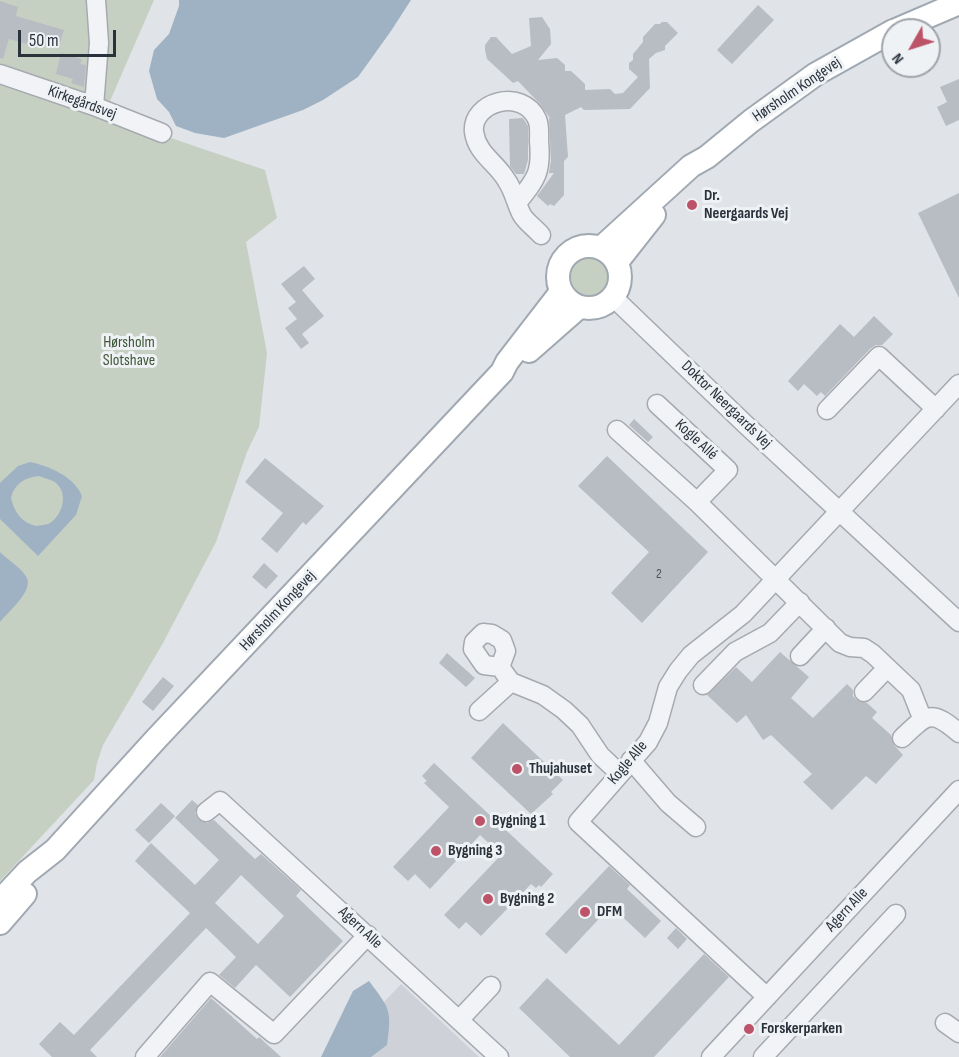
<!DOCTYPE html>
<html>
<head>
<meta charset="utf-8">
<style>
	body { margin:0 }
	#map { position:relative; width:959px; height:1057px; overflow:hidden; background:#e0e3e7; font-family:"Sofia Sans Condensed",sans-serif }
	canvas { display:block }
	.north { position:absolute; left:881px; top:18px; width:60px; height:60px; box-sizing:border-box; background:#eff2f5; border:2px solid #a0a5ab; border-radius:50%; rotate:231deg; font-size:16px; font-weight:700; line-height:24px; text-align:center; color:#2a323c }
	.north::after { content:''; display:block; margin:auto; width:21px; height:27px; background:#bd5369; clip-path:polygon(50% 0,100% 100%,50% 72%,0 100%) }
	.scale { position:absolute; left:18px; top:30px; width:98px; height:27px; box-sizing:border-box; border:3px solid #2a323c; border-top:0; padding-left:8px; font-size:18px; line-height:21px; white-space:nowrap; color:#2a323c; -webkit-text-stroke:4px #eff2f5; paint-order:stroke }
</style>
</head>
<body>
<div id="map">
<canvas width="959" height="1057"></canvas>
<div class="north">N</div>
<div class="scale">50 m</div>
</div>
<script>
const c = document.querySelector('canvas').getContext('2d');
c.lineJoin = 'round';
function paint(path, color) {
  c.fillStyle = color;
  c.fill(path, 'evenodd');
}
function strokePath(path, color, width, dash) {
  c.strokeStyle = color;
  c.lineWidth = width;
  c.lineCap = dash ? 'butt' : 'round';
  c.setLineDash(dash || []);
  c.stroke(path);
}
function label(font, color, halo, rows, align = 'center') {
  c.font = font + ' "Sofia Sans Condensed",sans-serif';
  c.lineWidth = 6;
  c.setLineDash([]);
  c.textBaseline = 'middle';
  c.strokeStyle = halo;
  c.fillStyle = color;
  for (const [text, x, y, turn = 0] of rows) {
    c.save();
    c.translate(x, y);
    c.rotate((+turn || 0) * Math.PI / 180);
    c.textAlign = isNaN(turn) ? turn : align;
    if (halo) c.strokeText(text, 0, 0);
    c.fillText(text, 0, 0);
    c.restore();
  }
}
const built = new Path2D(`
	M401 984 479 1057H332Z`);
const green = new Path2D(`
	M0 0H154L110 101 0 66Z
	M0 80 265 170 277 218 246 242 267 353 259 427 247 452 216 542 163 643 103 745 97 763 94 780 0 881Z
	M571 277a19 19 0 1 1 38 0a19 19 0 1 1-38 0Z`);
const water = new Path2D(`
	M179 0H411L391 31 358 77 323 100 303 110 224 138 195 133 176 126 169 112 157 99 149 71 154 50 169 34 179 6Z
	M30 462C49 466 75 477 82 496L76 515 38 556 0 519V483L18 466ZM39 476C43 478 49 479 53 481 69 490 64 514 50 523 47 525 40 525 36 526 22 523 14 512 11 498 14 484 25 477 39 476Z
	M0 552C8 560 19 566 25 575 37 588 9 611 0 622Z
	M369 981C390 1009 392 1010 387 1045L371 1057H321L353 991Z`);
const building = new Path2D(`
	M0 1 18 7 16 16 64 30 60 43 30 33 27 44 9 39 3 59 0 58Z
	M758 5 774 20 732 64 717 50Z
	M542 17 550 29 551 44 538 60 557 58 565 65V71H571L585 84V90L610 89 615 94 623 93 638 77 629 69V63L633 60V54L643 42V37L655 24H660L662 22H667L678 33 665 46V50L656 53 649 59 650 88 630 109 584 110 581 107 565 115 568 157 564 161V195L554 206 550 204 548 206 537 196 554 173H549L551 161 549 118H550L539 103 518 81 513 83 487 59 485 50V45L491 37H496L512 54 531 46 529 18Z
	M61 53 82 59 80 64 86 65 84 87 71 83 73 79 56 74Z
	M959 79V120L946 126 937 107 947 102 940 87Z
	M523 118 528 126V160L524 174H516L510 166 509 119Z
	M959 193V298L918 213Z
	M304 266 315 279 302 290 324 316 302 334 309 343 301 349 285 328 297 319 288 308 296 302 281 284Z
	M874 316 893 334 882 345H876L871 348 825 396 821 392 817 396 804 384 798 391 788 381 840 324 854 337Z
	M634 419 653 437 648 442 629 425Z
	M607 456 708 552 642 623 611 593 649 552 578 486Z
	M265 458 324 506 306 525 303 522 277 553 261 539 283 513 245 482Z
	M264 563 278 576 266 589 252 577Z
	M780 652 809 677 791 698 813 718 847 684 853 690V696L857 700 867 703 877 712 872 718 891 735 894 745 903 755 876 784 866 776 832 810 803 782 812 774 771 735 763 740 746 715 737 723 707 695 736 667 752 682Z
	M447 653 475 678 466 687 439 663Z
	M163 677 174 686 153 711 142 702Z
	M503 723 563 780 551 792 553 794 531 814 471 758Z
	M434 763 553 874 541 887 539 885 536 888 531 884 481 936 466 922 459 929 444 915 501 855 480 835 430 889 415 874 408 881 393 867 449 807 424 783 427 781 422 776Z
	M192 800 198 805 195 813 198 819 207 823 214 820 255 859 261 854 301 890 296 896 343 941 290 997 256 965 235 988 219 975 236 957 206 928 90 1050 97 1057H52L39 1044 60 1022 74 1035 190 913 135 861 151 843 195 885 219 860 175 818ZM241 875 284 916 258 944 215 903Z
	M161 803 175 816 149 843 135 830Z
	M609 866 630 885 627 889 661 921 645 938 611 906 566 954 545 934Z
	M676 928 687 939 678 949 667 938Z
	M704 954 729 977 654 1057H570L519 1008 547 978 619 1045Z
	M211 998 257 1039 259 1037 281 1057H160Z`);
const minor = new Path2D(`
	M0 74 94 106 162 133
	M94 106 99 43 96 0
	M517 203C536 179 542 173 539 141 539 134 540 125 537 119 522 87 471 102 474 132 477 154 497 163 507 181 514 191 516 204 522 215 526 222 535 228 541 235
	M613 297 745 424 959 622
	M657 404 728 470 697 502
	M827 410 879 356 936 409
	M617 430 697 502 840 643 850 647 864 648 873 654 911 690 922 718
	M800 656 826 628
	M500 667 484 665 473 649 474 642 483 633 492 634 502 640 506 651 500 667 511 682
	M703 685 735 652 770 633 800 602
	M864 692 887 668
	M479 711 511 682 543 695 564 710 580 725 600 755 620 774
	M902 738C927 714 931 709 959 733
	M631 760 668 803 696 827
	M206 812 220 801 499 1057
	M767 997 578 822 648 742 658 723 668 687 678 671 691 655 743 614 959 384
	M459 1020 491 986
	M945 1023 959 1033
	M145 1057 210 982 274 1034 368 935
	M711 1057 959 790
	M763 1057 896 914`);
const major = new Path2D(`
	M896 30 959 3
	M558 277a31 31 0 1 1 62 0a31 31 0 1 1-62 0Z
	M601 248 691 166 707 157 751 121 816 74 893 31
	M617 262 654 215
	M529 351 579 307
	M0 901 27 872 55 850 157 738 502 372 507 362 561 292
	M0 923 25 894`);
const markers = [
	[692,205,6,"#bd5369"],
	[517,769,6,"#bd5369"],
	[480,821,6,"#bd5369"],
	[436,851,6,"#bd5369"],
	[488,899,6,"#bd5369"],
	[585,912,6,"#bd5369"],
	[749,1029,6,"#bd5369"]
];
const numberNames = [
	["2",659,574]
];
const streetNames = [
	["Hørsholm Kongevej",797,90,-34],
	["Kirkegårdsvej",82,103,20],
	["Doktor Neergaards Vej",726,405,44],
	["Kogle Allé",696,440,43],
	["Hørsholm Kongevej",278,611,-47],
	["Kogle Alle",628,763,-50],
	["Agern Alle",847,910,-47],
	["Agern Alle",360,928,43]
];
const poiNames = [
	["Dr.",704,196],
	["Neergaards Vej",704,214],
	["Thujahuset",529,769],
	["Bygning 1",492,821],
	["Bygning 3",448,851],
	["Bygning 2",500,899],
	["DFM",597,912],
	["Forskerparken",761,1029]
];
const parkNames = [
	["Hørsholm",129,343],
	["Slotshave",129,361]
];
paint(built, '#ced2d8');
paint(green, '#c6d0c2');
paint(water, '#9fb2c3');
paint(building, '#b8bdc3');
strokePath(minor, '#a6aab0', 21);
strokePath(major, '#a0a8b1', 26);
strokePath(minor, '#f2f3f6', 18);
strokePath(major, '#fff', 22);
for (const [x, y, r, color] of markers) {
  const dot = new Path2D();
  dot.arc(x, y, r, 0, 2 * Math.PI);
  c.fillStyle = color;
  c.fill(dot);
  strokePath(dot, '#eff2f5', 2);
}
label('14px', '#4e555e', null, numberNames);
label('16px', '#2a323c', '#eff2f5', streetNames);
label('bold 16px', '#2a323c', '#eff2f5', poiNames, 'left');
label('16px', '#405639', '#eff2f5', parkNames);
</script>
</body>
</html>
